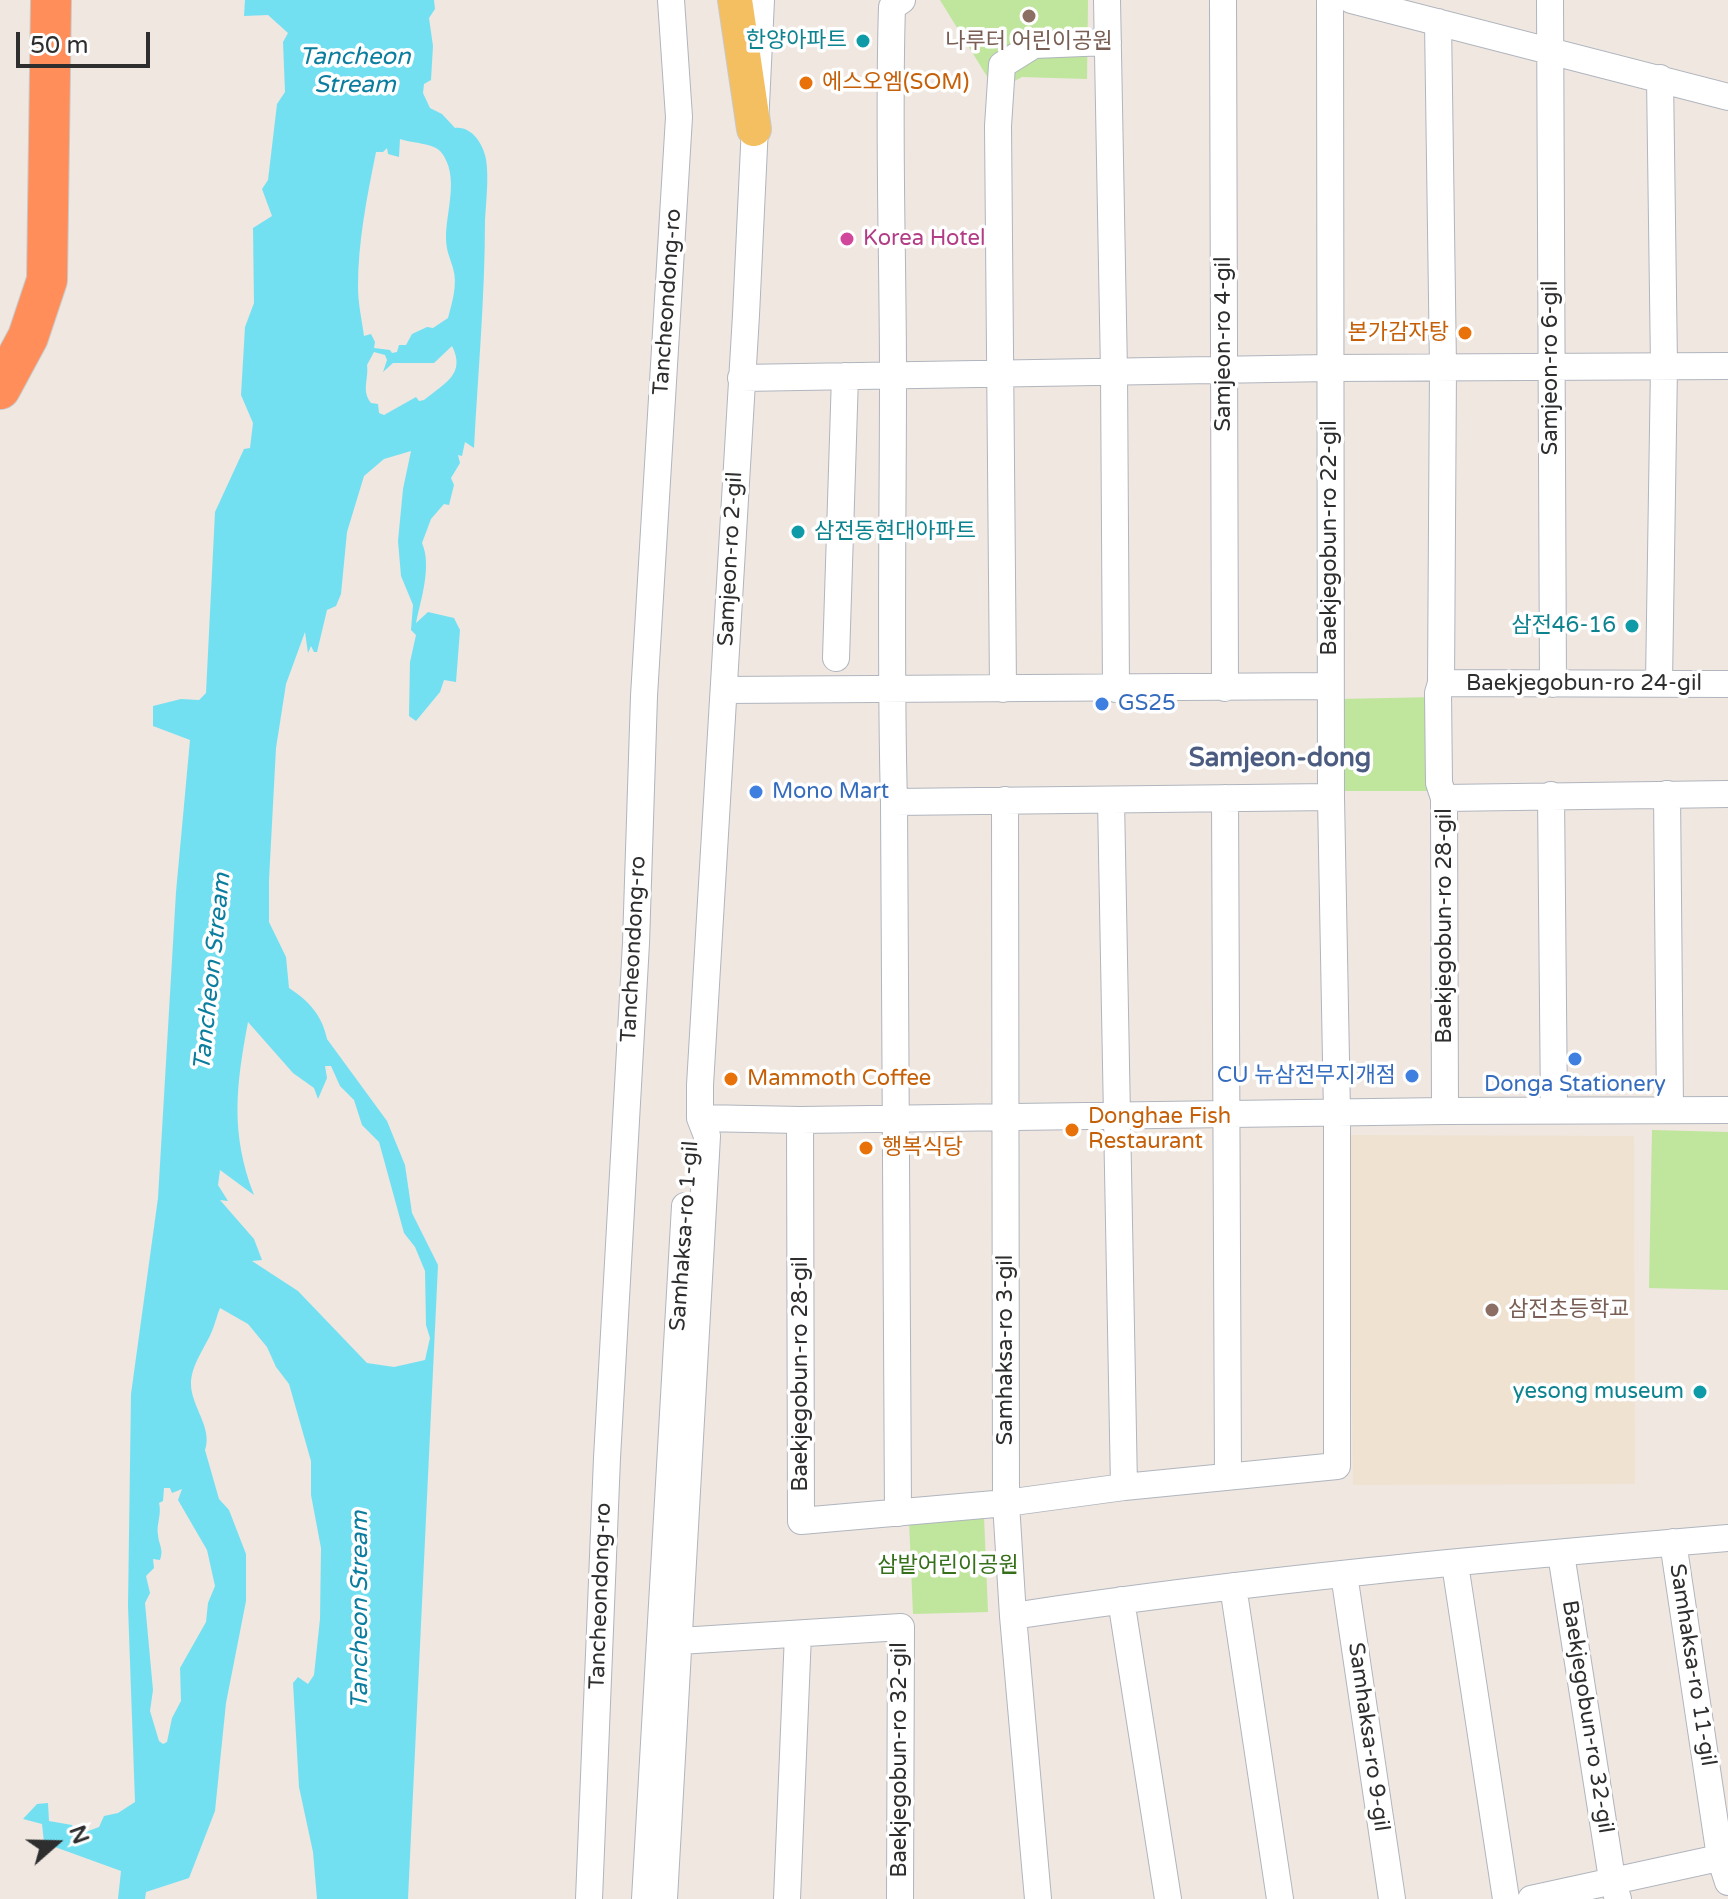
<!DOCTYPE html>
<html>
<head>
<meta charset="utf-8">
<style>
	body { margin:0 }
	#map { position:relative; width:1728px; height:1899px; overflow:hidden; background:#efe7e0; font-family:"Varela Round",sans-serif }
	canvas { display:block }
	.north { position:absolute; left:16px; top:1803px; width:80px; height:80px; -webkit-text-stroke:6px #fff; paint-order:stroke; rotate:70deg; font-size:22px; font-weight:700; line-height:32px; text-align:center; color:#2e2e2e }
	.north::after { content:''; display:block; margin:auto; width:28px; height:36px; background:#2e2e2e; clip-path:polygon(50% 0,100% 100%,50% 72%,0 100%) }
	.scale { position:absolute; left:16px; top:32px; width:134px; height:36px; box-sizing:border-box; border:4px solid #2e2e2e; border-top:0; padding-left:10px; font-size:24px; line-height:28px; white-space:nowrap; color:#2e2e2e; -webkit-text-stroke:6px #fff; paint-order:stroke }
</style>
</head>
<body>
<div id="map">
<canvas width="1728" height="1899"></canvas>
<div class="north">N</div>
<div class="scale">50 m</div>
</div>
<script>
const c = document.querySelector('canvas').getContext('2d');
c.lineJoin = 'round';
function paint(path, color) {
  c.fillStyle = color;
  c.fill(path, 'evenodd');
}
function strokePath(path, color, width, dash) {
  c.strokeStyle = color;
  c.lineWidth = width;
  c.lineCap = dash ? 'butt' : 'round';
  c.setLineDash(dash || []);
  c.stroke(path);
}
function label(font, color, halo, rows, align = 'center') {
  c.font = font + ' "Varela Round","Noto Sans KR",sans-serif';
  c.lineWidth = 7;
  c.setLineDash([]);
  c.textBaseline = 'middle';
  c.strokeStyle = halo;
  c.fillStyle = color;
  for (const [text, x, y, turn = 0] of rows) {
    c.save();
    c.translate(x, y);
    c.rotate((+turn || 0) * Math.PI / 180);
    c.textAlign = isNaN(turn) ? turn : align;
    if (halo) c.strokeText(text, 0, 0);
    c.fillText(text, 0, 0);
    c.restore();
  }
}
const education = new Path2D(`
	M1348 1135 1634 1136 1635 1484 1353 1485Z`);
const green = new Path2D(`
	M940 0H1088L1087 79 1022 77 996 91Z
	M1437 697V791H1342L1338 699Z
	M1652 1130 1728 1132V1290L1649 1288Z
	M984 1517 988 1612 913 1614 909 1520Z`);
const water = new Path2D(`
	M245 0H434L435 9 429 18 433 46 431 80 424 84 423 93 430 108 442 114 455 128C471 126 483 143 486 159 489 178 486 201 485 220 485 296 478 373 474 448L465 442 462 456 458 455 460 463 451 478 454 485 449 505 444 504 431 519 422 543C432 566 421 599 416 623L428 612 454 618 460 630 456 682 444 680 440 692 416 721 409 716 410 662 416 635 411 630 413 605 401 576 398 541 403 489 411 451 384 459 364 476 347 532 341 594 336 606 327 610 317 652H314L311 646 308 653 305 632 286 684 276 748 269 880V922L286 957 289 988C309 1001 322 1015 327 1039L387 1121 405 1165 412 1213 438 1265 408 1899H317L313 1852 299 1787 293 1683 298 1677 308 1684 314 1675 320 1619 321 1548 311 1495V1461L289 1384 276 1367 267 1347 248 1324 220 1308C217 1315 215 1324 212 1331 205 1348 191 1365 191 1384 191 1406 213 1428 205 1450L219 1499 229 1510 246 1554V1601L226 1703 215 1811 189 1878 146 1892 145 1899H118L121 1871 44 1843 42 1824 23 1819 37 1804 48 1803 49 1821 72 1825 75 1831 83 1833 99 1827 104 1816 118 1813 135 1802 128 1606 131 1394 158 1198 176 892 190 740 153 726V706L181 699 199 700 206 693 215 512 244 449 250 448 253 423 241 395 245 327 254 303 253 228 272 216 262 189 268 180 277 104 285 92 283 42 288 33 268 15 244 16ZM400 139C411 143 434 143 441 152 460 176 446 211 446 238 446 250 450 258 453 268 458 284 452 303 448 318L433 328 427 327 412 334 406 345H399L397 352 392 353 390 350 374 348 375 342 371 334 364 336C362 320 358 304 358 287 358 241 367 197 376 152H383L387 148 388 154 399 157ZM452 346C466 374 445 383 424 400L419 401 416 397 384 415 379 413 378 404 371 403C361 390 369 380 367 365L374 352 385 355 387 360 383 372 393 363H434ZM248 1022 293 1073 314 1088 318 1099 327 1078 325 1066H331L340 1086 354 1100 362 1125 379 1142 404 1233 415 1247 425 1271 426 1325 430 1338 425 1360 394 1367 367 1363 298 1291 252 1261 262 1260 254 1239 220 1200 228 1201 218 1185 220 1170 254 1195C230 1133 236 1086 248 1022ZM164 1488H170L172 1493 182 1489 178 1500 207 1550 215 1586 208 1603 206 1622 180 1668 181 1701 172 1718 167 1742 163 1744 159 1741 150 1711 153 1690 145 1603 150 1593 146 1576 154 1568 153 1559 160 1560C164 1549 159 1546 158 1535 156 1525 162 1514 159 1503L163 1501Z`);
const minor = new Path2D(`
	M1107 0 1114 372 1116 689
	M1223 0 1225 688
	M1351 0 1728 97
	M1550 0 1553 684
	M1438 22 1443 367 1441 683 1438 693 1439 783 1444 798 1445 1111
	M741 378 1330 368 1728 366
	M836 658 845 376
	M1659 682 1664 366 1660 78
	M1441 683 1728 684
	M1003 689 998 126 1002 65 1034 45 1108 42
	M724 690 1330 686
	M1667 794 1670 1109
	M1551 795 1554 1110
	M1225 798 1228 1476
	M1444 798 1728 794
	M1005 800 1006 1503 1013 1616 1038 1899
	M1111 800 1124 1487
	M894 802 1331 797
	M700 1118 800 1120 1445 1111 1728 1110
	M800 1120 801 1521 1006 1503 1124 1487 1337 1466V1113L1331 797 1330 0
	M898 1513 894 802C890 660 893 519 893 377 893 254 888 130 892 7L902 0
	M1673 1542 1720 1857 1728 1882
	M1561 1554 1612 1879 1618 1899
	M1455 1564 1506 1899
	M1344 1574 1392 1899
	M1233 1586 1280 1899
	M1121 1600 1168 1899
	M1013 1616C1250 1580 1489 1558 1728 1538
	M664 1642 901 1627 900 1899
	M589 1899 607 1458 636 943 644 696 679 117 671 0
	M645 1899 685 1206
	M664 1899 707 1136 700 1118V1085L746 315 761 0
	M787 1899 798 1634
	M1531 1899 1728 1856`);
const major = new Path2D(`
	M735 0 754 129`);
const highway = new Path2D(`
	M0 389 28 337 47 280 51 0`);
const markers = [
	[1029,16,8,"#8d6e63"],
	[863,41,8,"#0f9aa8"],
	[806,83,8,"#e8710a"],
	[847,239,8,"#d1479c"],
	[1465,333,8,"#e8710a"],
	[798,532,8,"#0f9aa8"],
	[1632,626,8,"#0f9aa8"],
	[1102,704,8,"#3f7fe0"],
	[756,792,8,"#3f7fe0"],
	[1575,1059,8,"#3f7fe0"],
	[1412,1076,8,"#3f7fe0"],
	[731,1079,8,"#e8710a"],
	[1072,1130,8,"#e8710a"],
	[866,1148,8,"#e8710a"],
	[1492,1310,8,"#8d6e63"],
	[1700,1392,8,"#0f9aa8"]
];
const cultureNames = [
	["한양아파트",847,41],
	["삼전동현대아파트",814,532,"left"],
	["삼전46-16",1616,626],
	["yesong museum",1684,1392]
];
const educationNames = [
	["나루터 어린이공원",1029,42],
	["삼전초등학교",1508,1310,"left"]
];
const foodNames = [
	["에스오엠(SOM)",822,83],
	["본가감자탕",1449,333,"right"],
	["Mammoth Coffee",747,1079],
	["Donghae Fish",1088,1117],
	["Restaurant",1088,1142],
	["행복식당",882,1148]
];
const hotelNames = [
	["Korea Hotel",863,239]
];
const streetNames = [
	["Tancheondong-ro",668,302,-86],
	["Samjeon-ro 4-gil",1224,344,-90],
	["Samjeon-ro 6-gil",1551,368,-90],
	["Baekjegobun-ro 22-gil",1330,538,-90],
	["Samjeon-ro 2-gil",731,559,-87],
	["Baekjegobun-ro 24-gil",1584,684],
	["Baekjegobun-ro 28-gil",1445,926,-90],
	["Tancheondong-ro",634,949,-87],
	["Samhaksa-ro 1-gil",685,1236,-86],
	["Samhaksa-ro 3-gil",1006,1350,-90],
	["Baekjegobun-ro 28-gil",801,1374,-90],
	["Tancheondong-ro",601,1596,-88],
	["Samhaksa-ro 11-gil",1692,1665,81],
	["Baekjegobun-ro 32-gil",1587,1717,81],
	["Samhaksa-ro 9-gil",1368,1737,82],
	["Baekjegobun-ro 32-gil",900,1760,-90]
];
const shopNames = [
	["GS25",1118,704],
	["Mono Mart",772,792],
	["CU 뉴삼전무지개점",1396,1076,"right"],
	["Donga Stationery",1575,1085,"center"]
];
const parkNames = [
	["삼밭어린이공원",948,1566]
];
const waterNames = [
	["Tancheon",355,58],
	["Stream",355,86],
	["Tancheon Stream",213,972,-84],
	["Tancheon Stream",361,1610,-90]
];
const quarterNames = [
	["Samjeon-dong",1280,759]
];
paint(education, '#f0e2d0');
paint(green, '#bfe69c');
paint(water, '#73e0f2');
strokePath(minor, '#b0b5be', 28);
strokePath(major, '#c9c9c9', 36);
strokePath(highway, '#c9c9c9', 42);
strokePath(minor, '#fff', 26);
strokePath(major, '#f4bf60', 34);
strokePath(highway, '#ff8e5b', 40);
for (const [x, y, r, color] of markers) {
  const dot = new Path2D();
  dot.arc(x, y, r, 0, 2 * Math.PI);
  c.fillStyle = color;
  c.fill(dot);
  strokePath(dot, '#fff', 3);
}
label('22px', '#0d838f', '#fff', cultureNames, 'right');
label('22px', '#785e54', '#fff', educationNames);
label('22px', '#c56008', '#fff', foodNames, 'left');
label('22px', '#b23c85', '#fff', hotelNames, 'left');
label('22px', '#2e2e2e', '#fff', streetNames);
label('22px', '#366cbe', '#fff', shopNames, 'left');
label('22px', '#366f1a', '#fff', parkNames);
label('italic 24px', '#0b7d9e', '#fff', waterNames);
label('bold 26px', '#4c5c80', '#fff', quarterNames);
</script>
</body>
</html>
